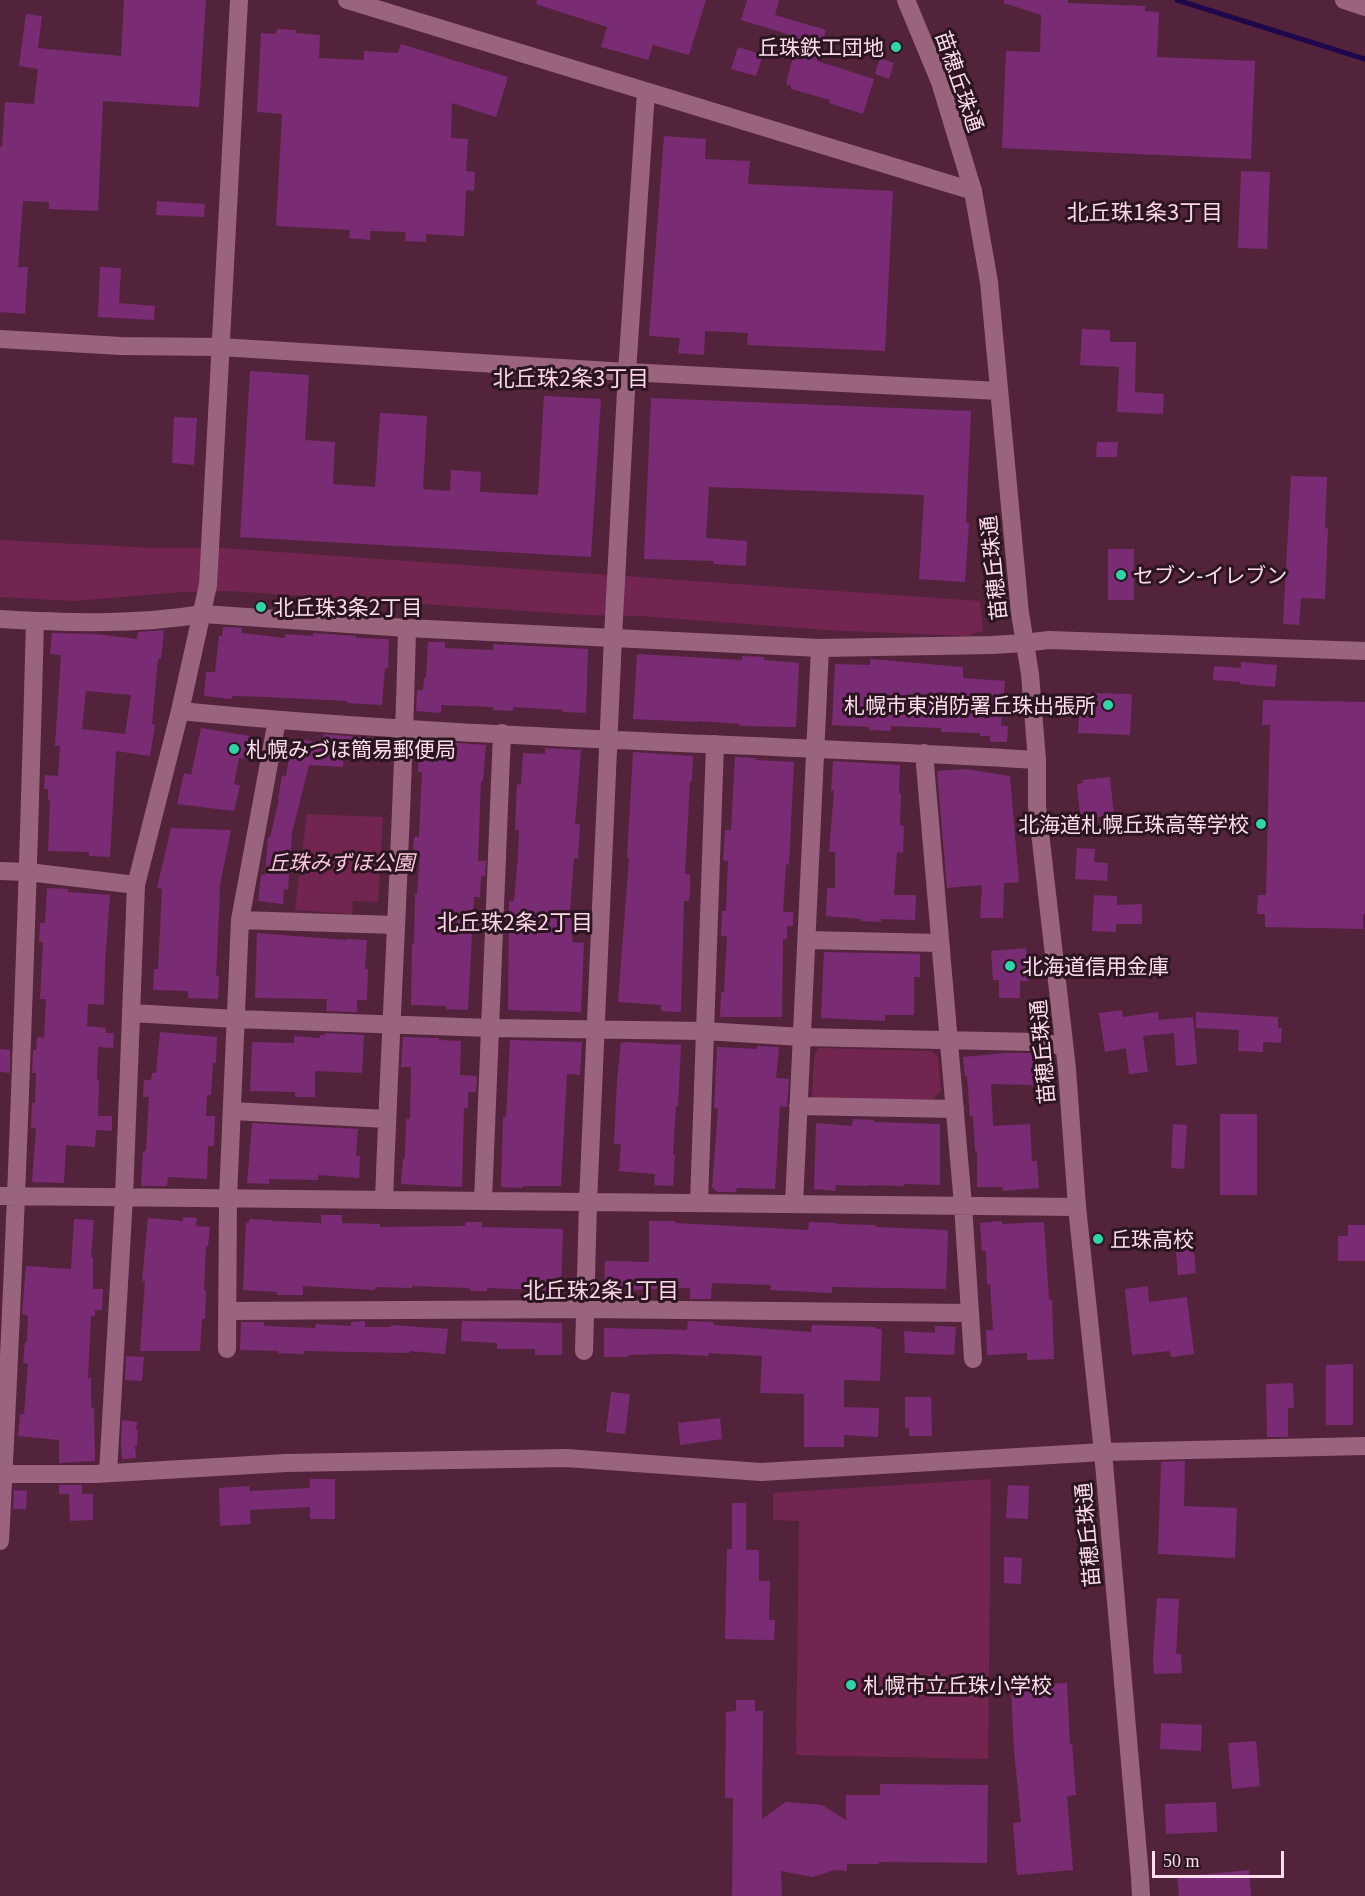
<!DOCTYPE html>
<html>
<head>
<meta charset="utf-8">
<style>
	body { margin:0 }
	#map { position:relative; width:1365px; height:1896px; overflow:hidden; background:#53233c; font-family:Georgia,serif }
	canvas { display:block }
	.scale { position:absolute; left:1152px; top:1851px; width:132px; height:27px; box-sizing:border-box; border:3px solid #fdddeb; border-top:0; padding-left:8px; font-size:18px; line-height:21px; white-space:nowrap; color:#fdddeb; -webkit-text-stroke:4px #2b1520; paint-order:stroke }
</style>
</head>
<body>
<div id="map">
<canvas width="1365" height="1896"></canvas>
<div class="scale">50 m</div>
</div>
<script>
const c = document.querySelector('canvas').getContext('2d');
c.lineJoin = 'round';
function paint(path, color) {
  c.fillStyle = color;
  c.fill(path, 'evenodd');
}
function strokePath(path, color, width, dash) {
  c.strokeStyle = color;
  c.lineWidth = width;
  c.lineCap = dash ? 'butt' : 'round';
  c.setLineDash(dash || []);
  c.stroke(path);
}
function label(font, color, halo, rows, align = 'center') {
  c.font = font + ' Georgia,"Noto Sans JP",serif';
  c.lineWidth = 6;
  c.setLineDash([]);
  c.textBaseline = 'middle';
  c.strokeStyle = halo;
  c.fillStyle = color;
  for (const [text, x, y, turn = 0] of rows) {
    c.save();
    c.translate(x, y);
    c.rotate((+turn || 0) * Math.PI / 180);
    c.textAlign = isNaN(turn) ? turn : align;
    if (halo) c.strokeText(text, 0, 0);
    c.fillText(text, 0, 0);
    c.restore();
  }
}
const green = new Path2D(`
	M0 540 152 548H222L980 601 983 631 966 636 827 630 640 616 586 615 230 591 183 592 74 601 0 597Z
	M307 814 383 817 378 902 353 901 352 914 295 910Z
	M819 1048 931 1051 938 1057 941 1091 933 1099H815L812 1095 814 1056Z
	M991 1479 988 1759 796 1755 799 1521 773 1520V1493Z`);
const stream = new Path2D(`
	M1177 0 1365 59`);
const building = new Path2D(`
	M124 0H206L199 107 103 101 98 211 49 209V202L23 201 18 267H28L25 314 0 312V147H2L5 102 34 104 38 69 19 66 26 14 42 16 38 48 121 56Z
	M537 0H706L689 55 653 45 648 60 601 47 607 27 536 4Z
	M747 0H779L775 15 826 30 817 61 874 79 863 114 829 103 830 100 791 89V86L786 84 796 46 788 44 790 35 741 20Z
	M1004 0H1068V3L1145 6V11L1159 12 1157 57 1255 61 1251 159 1002 148 1006 51 1040 52 1041 15 1004 3Z
	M277 29 296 30V33L320 35 319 58 364 60V51L398 53 401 44 508 77 496 117 452 103 451 138 468 139 466 171 475 172 474 191 466 190 464 236 426 234V242L405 241 406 232 370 231V240L349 238 350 230 276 226 282 114 257 112 261 33 276 34Z
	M738 47 763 55 756 76 731 69Z
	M880 58 894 63 889 79 875 74Z
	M664 136 706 139 705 159 750 161 748 184 893 191 885 351 747 345 748 333 705 331 704 355 678 353 680 338 649 336Z
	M1241 171 1270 172 1267 249 1238 248Z
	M157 201 205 204 204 217 156 215Z
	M100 267 121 268 119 303 155 306 154 320 98 317Z
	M1082 329 1110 330V342H1136L1135 392 1164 394 1163 414 1117 412 1119 367 1080 365Z
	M250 371 309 375 305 440 335 442 333 484 375 487 380 413 427 416 423 489 450 491 451 470 481 472 480 492 538 495 544 396 601 399 591 557 240 537Z
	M651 398 971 411 966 523H969L965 582 919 579 924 495 709 487 706 538 747 541 746 566 714 564V561L644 559Z
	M174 417 197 418 194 465 172 463Z
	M1097 442H1118L1117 457H1096Z
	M1291 476 1327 477 1325 527 1328 528 1325 599 1301 598 1299 625 1283 624Z
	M1108 549H1134V600H1108Z
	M223 627 242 628V633L285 638V634L313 636V633L356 636V638L389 639 388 668H385L382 705 347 703V701L266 697 232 696V699L204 696 206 672H215L219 636H222Z
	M164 630 161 659H158L152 724 155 725 150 756 116 751 110 857 89 856V852L48 851 50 800H48V789H44L45 775 58 776 60 746H55L61 655 50 654 52 633 96 634 137 639 138 632ZM86 691 131 695 125 734 82 729Z
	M428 642H445V648L493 650V644L588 649 586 713 563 712V710L513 707V711L493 710V707L441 705V713L416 711 417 690H423L424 678H426Z
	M637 654 742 660V656L764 657V660L799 663 796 727 739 726 740 724 698 721V722L633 719Z
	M870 659 963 667V678L1005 681 1001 726H1008L1007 742H990V736H980V733L941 732V728L891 726V731L869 730V727L832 725 835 664 870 665Z
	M1241 662 1277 665 1275 687 1240 684V682L1213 680 1214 666 1241 668Z
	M1085 693 1132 694 1130 735 1078 733 1079 715H1084Z
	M1263 700 1365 702V914H1363V929L1265 927V914H1257L1258 895H1266L1270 725H1262Z
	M201 728 251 736 247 759 239 758 234 784 240 786 234 811 177 804 184 773 191 775Z
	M324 734 386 739 384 759 344 756 343 767 309 765 292 833 288 890 284 889 283 904 258 901 261 875H265L268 838H270L279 799H278L282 776H286L292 738 323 743Z
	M427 741 486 745 483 781H481L478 861H486L485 876H481L480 897H474L468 1010 446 1009V1006L411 1005 412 944H414L415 894H417L420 854H413L414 837H419L422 772H418L420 742 426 743Z
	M545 748 581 750 575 824H580L578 859 574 858 570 911H574L572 942 584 943 581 1012 508 1010 509 901H514L518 855 519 830H515L517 784 521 785 523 753 545 754Z
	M633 752 693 756 692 781H690L685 874H690V890L689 901H684L681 1012 661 1011V1005L618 1002 629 858H627Z
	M735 757 756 758V760L794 762 789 865 786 864 783 912H793V926H787V939H783L782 1017H720L721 992H724L727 936H721L722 911H726L728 861 723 860 725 830H731Z
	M833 761 900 765 899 793H901L900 825 904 826 903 853 897 852 894 895H916L915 920 881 919V922L861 921V919L826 916 827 888H835V852H829L834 790 831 791Z
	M966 769 1010 776 1019 882 1004 883 1003 918H980L982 885 947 888 937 771Z
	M1110 777 1114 816 1087 818 1086 814 1080 815 1077 784 1083 783 1082 780Z
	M171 828 231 830 219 890 220 891 216 976H219L218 999 188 998V991L153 990 154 969H158L162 889 157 888Z
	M1077 848 1095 849 1094 862 1108 863 1107 881 1075 879Z
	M47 888 68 889V892L110 895 105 962 104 1005 88 1004 87 1026 106 1028V1033H114L113 1048 98 1047 97 1080H99L98 1116H112V1131L96 1130 95 1147 66 1145 64 1183 32 1182 36 1128H31L32 1103H35L36 1073H32L33 1050H36L37 1037 44 1038 46 999H40L43 942H39L40 923H45Z
	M1094 895 1117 896V905L1142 904V924H1116V932L1092 931Z
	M257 933 346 940 347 939 367 940 365 969H368L367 1000H357V1012L326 1011 327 999 255 998Z
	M1026 948 1029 981H1020V998H999V980H993L991 951Z
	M824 952 920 954V977H914V1015H885V1021L821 1018Z
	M1122 1010 1123 1017 1158 1012 1159 1020 1193 1017 1197 1064 1176 1066 1174 1033 1143 1036 1148 1072 1129 1074 1126 1048 1105 1052 1099 1013Z
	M1196 1012 1278 1017V1028H1282L1281 1043 1263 1042V1052L1238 1051 1239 1030 1196 1028Z
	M160 1032 217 1037 216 1063H213L211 1095H207L206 1116H215L214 1146H208L207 1179 168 1177 167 1186H141L143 1151H146L149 1097H143L144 1080H151L152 1073H156Z
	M325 1033 364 1035 362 1073 315 1071V1097H295V1092L250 1091 252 1042 294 1043V1036L320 1038V1035H325Z
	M403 1037 439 1038V1040L461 1041 460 1075 477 1076 476 1092H468V1108H464L462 1187 401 1184 403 1159H405L406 1119H410L411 1067H401Z
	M510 1040 582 1042 580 1075 567 1074 561 1186H523L522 1188 501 1187 503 1117H506Z
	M628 1042 681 1045 678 1106H676L673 1155H675L673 1186 654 1185 655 1174 619 1171 621 1144H614L617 1080 621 1043Z
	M757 1046 779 1047 776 1078 789 1079 787 1107 780 1106 775 1189 737 1188 736 1192H717L712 1187 718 1109 714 1108 717 1047 757 1049Z
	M0 1049 10 1050V1073L0 1072Z
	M1007 1053H1034L1033 1085 991 1084 993 1125 994 1126 1030 1124 1032 1161H1037L1039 1188 1003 1191V1187H977V1151H975L973 1116 970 1117 967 1076H965L963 1057Z
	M1220 1114H1257V1195H1220Z
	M853 1119 874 1120V1122L940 1124V1185L904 1184V1186L868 1185V1186L836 1185 835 1191 814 1189 816 1123 852 1126Z
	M252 1123 358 1129 356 1156H360L359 1178 318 1175V1180L269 1179V1184L247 1183Z
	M1173 1124 1187 1125 1184 1169 1171 1168Z
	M321 1215H342V1223L380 1224V1227L465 1226 466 1222H482V1227L563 1229 561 1291 487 1288V1291H470V1288L412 1286V1288L375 1287V1290L303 1286V1295H277V1292L243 1290 246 1223H249V1219L273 1220 272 1221 321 1223Z
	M183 1217 197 1218 196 1226 210 1227 208 1246H206L204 1290H206L205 1319H202L200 1351H140L145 1281H142L148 1218 183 1221Z
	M74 1219 94 1220 91 1257H93V1289H103L102 1310H95V1316H91L88 1378H91V1407L94 1408 95 1461 59 1463V1440L18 1436 20 1414H24L28 1364 23 1363 25 1342H27L28 1316 22 1314 26 1266 71 1269Z
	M649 1221H675V1223L808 1230 809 1222 837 1223V1224L876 1225V1227L948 1230 946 1289 832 1287V1293L770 1290 771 1285 712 1283 711 1299H690V1288L634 1290V1292H604L605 1261 649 1262Z
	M1002 1221V1224L1044 1222 1049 1300H1052L1054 1359 1027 1360V1353L987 1355 986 1330H993L990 1284 987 1285 986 1251H982L980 1223Z
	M1348 1225H1365V1261H1338V1236H1348Z
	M1192 1231 1196 1273 1178 1275 1174 1233Z
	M1148 1286 1149 1302 1187 1297 1194 1354 1171 1357 1170 1351 1132 1355 1125 1289Z
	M365 1321V1327H391V1325L448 1329 445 1354 410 1351 409 1353 304 1351V1354L278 1353V1351L240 1350 241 1322H264V1326L315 1328 316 1324 351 1326V1322Z
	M462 1321 562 1323V1355H535V1349H497V1343L461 1341Z
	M688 1321 714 1322V1325L811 1332 812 1325 876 1327V1329H882L880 1381 844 1380V1407L879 1408 878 1437 844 1435V1447H804V1394L760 1393 762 1356 709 1353 708 1356 668 1354 628 1355V1357H604V1328L687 1330Z
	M935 1326 956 1327 954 1355 905 1353 904 1331 935 1333Z
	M126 1356 144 1357 142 1381 125 1380Z
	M1353 1364V1425H1326V1365Z
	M1293 1383 1294 1408H1288V1437H1267L1266 1384Z
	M611 1392 630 1394 625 1434 606 1432Z
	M905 1397H931L932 1436H909V1428H905Z
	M720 1418 722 1439 680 1445 678 1423Z
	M122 1420 137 1422 136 1430H138L137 1446H135L136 1458 122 1459 121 1446Z
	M1185 1461 1184 1506 1237 1508 1235 1558 1158 1554 1161 1462Z
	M310 1479H335V1519H310V1507L250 1510 251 1524 220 1526 219 1488 249 1486 250 1491 310 1488Z
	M59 1485H82V1494H59Z
	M1008 1485 1029 1486 1028 1519 1006 1518Z
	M14 1490 27 1491 26 1509H13Z
	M69 1494H93V1520L70 1521Z
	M732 1503H746V1550H759V1581H770L769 1620H775L774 1640 725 1639 727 1549H732Z
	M1004 1557 1022 1558 1021 1584 1004 1583Z
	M1157 1598 1179 1599 1176 1654H1181L1182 1673 1154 1674 1153 1659Z
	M1067 1683 1070 1744H1072L1076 1795 1067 1796 1073 1870 1017 1875 1013 1823 1021 1822 1014 1750 1011 1686Z
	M736 1700H755V1711H763L762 1819 786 1802 822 1805 846 1820V1795H880V1784L988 1785 987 1863 879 1862V1864H847V1871L834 1870 813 1877 781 1871 782 1896H732L733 1798H725L726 1712 736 1711Z
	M1161 1723 1202 1725 1201 1751 1160 1749Z
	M1256 1741 1260 1786 1232 1789 1228 1743Z
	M1216 1802 1217 1832 1166 1834 1165 1804Z
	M1249 1870 1251 1896H1179L1177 1877Z`);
const minor = new Path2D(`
	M347 0 973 191
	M1344 0 1365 7
	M0 339 121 346 220 347 627 372 999 391
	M1024 643 1049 640 1365 651
	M180 711C464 739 751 743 1037 760
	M924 753 963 1205 973 1359
	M0 871 28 872 136 885
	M240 920 395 925
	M807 940 940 943
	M131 1013 236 1019 490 1028 705 1031 802 1037 1036 1042 1064 1046
	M798 1106 955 1109
	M232 1111 387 1119
	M0 1196 1077 1207
	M384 1200C391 1009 403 819 407 628
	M483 1201 502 733
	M699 1203 715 744
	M794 1204 820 648
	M227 1311 585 1309 970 1313
	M227 1349 228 1198 240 920 277 720
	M584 1351 588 1202 613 637 627 372 646 92
	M108 1473 124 1197 136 885 180 711 208 585 239 0
	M0 1474H95L286 1463 566 1458 761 1472 1103 1452 1365 1446
	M0 1541C16 1234 27 928 35 621`);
const tertiary = new Path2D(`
	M906 0 940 82 973 191 989 282 1020 613 1030 674 1037 760V806L1067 1069 1077 1207 1103 1452 1140 1877 1141 1896
	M0 619C68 623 136 625 203 614L407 628 820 648 992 645 1024 643`);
const markers = [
	[896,47,6,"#30d4aa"],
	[1121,575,6,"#30d4aa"],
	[261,607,6,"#30d4aa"],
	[1108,705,6,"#30d4aa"],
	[234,749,6,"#30d4aa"],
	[1261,824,6,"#30d4aa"],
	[1010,966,6,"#30d4aa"],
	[1098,1239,6,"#30d4aa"],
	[851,1685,6,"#30d4aa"]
];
const poiNames = [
	["丘珠鉄工団地",884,47,"right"],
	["セブン-イレブン",1133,575],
	["北丘珠3条2丁目",273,607],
	["札幌市東消防署丘珠出張所",1096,705,"right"],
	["札幌みづほ簡易郵便局",246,749],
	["北海道札幌丘珠高等学校",1249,824,"right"],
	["北海道信用金庫",1022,966],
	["丘珠高校",1110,1239],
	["札幌市立丘珠小学校",863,1685]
];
const streetNames = [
	["苗穂丘珠通",960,81,71],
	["苗穂丘珠通",993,568,-96],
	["苗穂丘珠通",1042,1052,-95],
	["苗穂丘珠通",1087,1535,-95]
];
const parkNames = [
	["丘珠みずほ公園",341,862]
];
const neighbourhoodNames = [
	["北丘珠1条3丁目",1145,212],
	["北丘珠2条3丁目",571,378],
	["北丘珠2条2丁目",515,922],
	["北丘珠2条1丁目",601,1290]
];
paint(green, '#72264f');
strokePath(stream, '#1f074b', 5);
paint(building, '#792c74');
strokePath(minor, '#9b647e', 18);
strokePath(tertiary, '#9b647e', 18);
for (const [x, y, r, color] of markers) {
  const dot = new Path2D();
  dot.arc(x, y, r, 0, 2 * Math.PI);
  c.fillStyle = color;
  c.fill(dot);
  strokePath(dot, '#2b1520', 2);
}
label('21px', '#fdddeb', '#2b1520', poiNames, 'left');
label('21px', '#fdddeb', '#2b1520', streetNames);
label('italic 21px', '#fdc7df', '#2b1520', parkNames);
label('22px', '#fcd6e6', '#2b1520', neighbourhoodNames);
</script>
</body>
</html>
